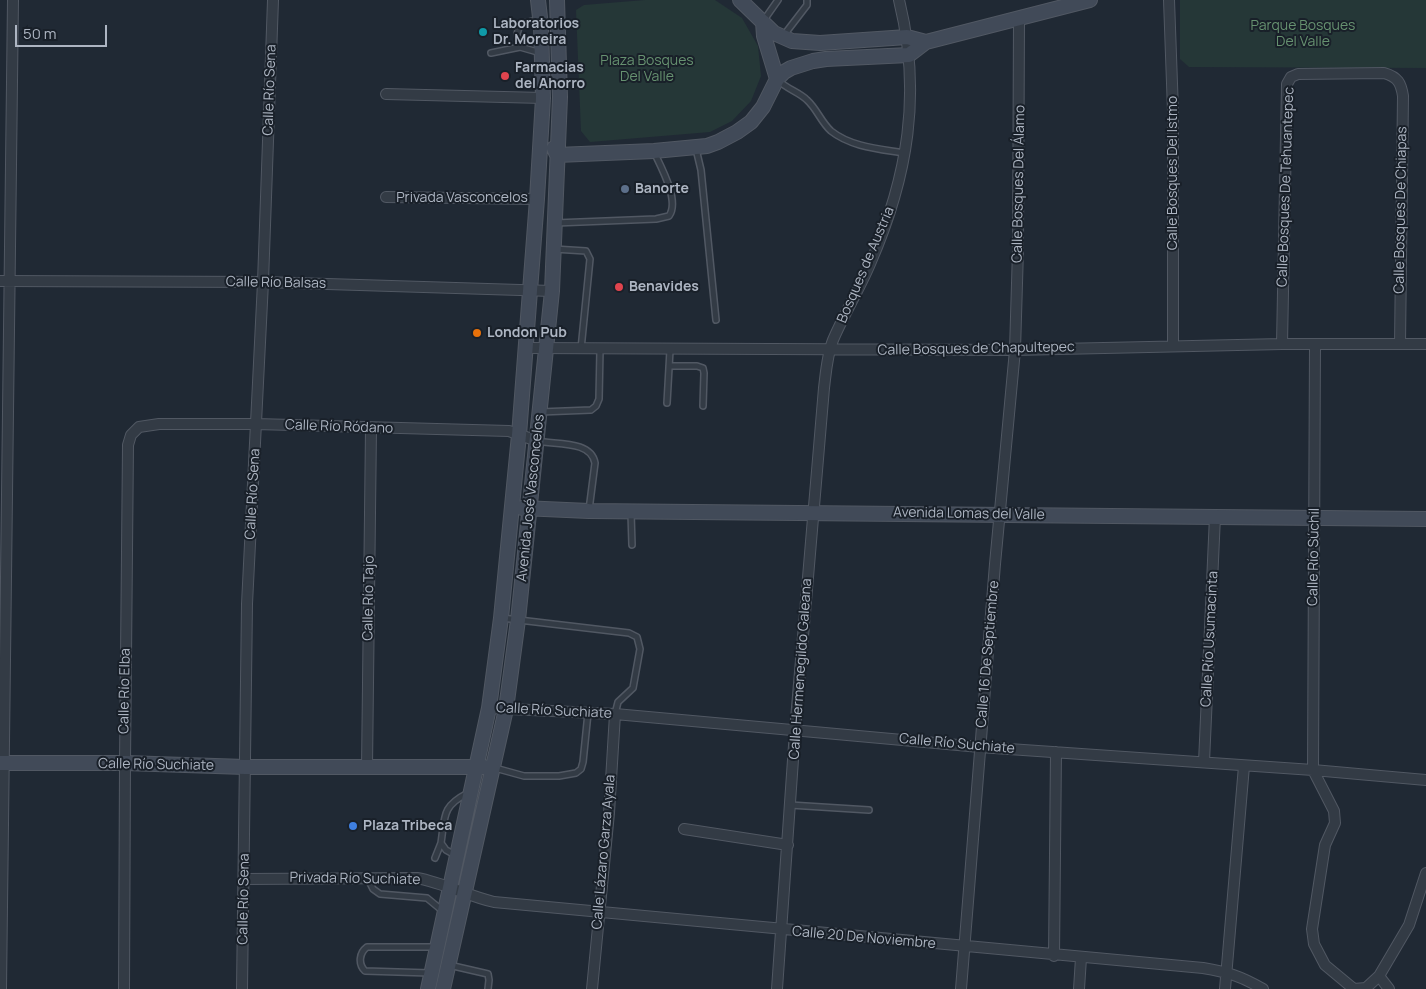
<!DOCTYPE html>
<html>
<head>
<meta charset="utf-8">
<style>
	body { margin:0 }
	#map { position:relative; width:1426px; height:989px; overflow:hidden; background:#202934; font-family:Manrope,sans-serif }
	canvas { display:block }
	.scale { position:absolute; left:15px; top:25px; width:92px; height:22px; box-sizing:border-box; border:2px solid #adb5c2; border-top:0; padding-left:6px; font-size:15px; line-height:18px; white-space:nowrap; color:#adb5c2; -webkit-text-stroke:4px #192029; paint-order:stroke }
</style>
</head>
<body>
<div id="map">
<canvas width="1426" height="989"></canvas>
<div class="scale">50 m</div>
</div>
<script>
const c = document.querySelector('canvas').getContext('2d');
c.lineJoin = 'round';
function paint(path, color) {
  c.fillStyle = color;
  c.fill(path, 'evenodd');
}
function strokePath(path, color, width, dash) {
  c.strokeStyle = color;
  c.lineWidth = width;
  c.lineCap = dash ? 'butt' : 'round';
  c.setLineDash(dash || []);
  c.stroke(path);
}
function label(font, color, halo, rows, align = 'center') {
  c.font = font + ' Manrope,sans-serif';
  c.lineWidth = 4;
  c.setLineDash([]);
  c.textBaseline = 'middle';
  c.strokeStyle = halo;
  c.fillStyle = color;
  for (const [text, x, y, turn = 0] of rows) {
    c.save();
    c.translate(x, y);
    c.rotate((+turn || 0) * Math.PI / 180);
    c.textAlign = isNaN(turn) ? turn : align;
    if (halo) c.strokeText(text, 0, 0);
    c.fillText(text, 0, 0);
    c.restore();
  }
}
const green = new Path2D(`
	M645 0H715L742 18 758 46 761 76 751 101 732 121 710 132 590 142 581 131 576 10 584 5Z
	M1180 0H1426V68L1189 67 1180 59Z`);
const lane = new Path2D(`
	M538 20 520 24 517 34 520 47 541 53
	M764 20 778 0
	M784 35 807 5V0
	M491 53 520 47
	M779 81C787 89 799 92 807 100 817 109 821 122 831 131 851 147 880 149 904 153
	M696 149 701 170 716 320
	M555 223 656 219 669 216C680 201 661 167 654 152
	M554 249 586 251 590 259 581 349
	M669 366H697L703 368 704 373 703 406
	M667 403 670 350
	M540 412 591 410 596 406 599 399 600 350
	M538 441C555 445 591 440 595 463L589 510
	M631 513 632 545
	M502 618 629 633 637 637 640 649 633 688 618 702 615 714
	M495 768 524 776H559L576 773 581 769 583 762 588 713
	M790 805 869 810
	M455 855 446 850 441 843C445 816 442 806 468 793
	M435 858 441 843
	M368 879 373 889 380 894 427 898 444 912
	M449 965 488 974 489 980 488 989
	M430 973 365 971C358 964 359 953 367 947H435`);
const street = new Path2D(`
	M1169 0 1173 111V346
	M386 94 543 98
	M386 197 537 199
	M0 281 263 282 552 291
	M1282 344 1287 84 1291 77 1298 74 1384 73C1398 77 1401 83 1403 96L1400 344
	M1315 345 1313 770 1334 811 1335 823 1325 845 1312 929 1314 944 1325 965 1354 989 1366 988 1379 976 1409 925 1426 873
	M526 348 1015 350 1282 344H1426
	M489 708 615 714 980 747 1313 770 1426 780
	M1204 762 1215 516
	M367 768 371 428
	M684 829 788 845
	M244 879 417 878C444 883 468 896 494 902L1203 968C1227 972 1241 976 1263 989
	M1054 956 1056 752
	M1379 976 1389 989
	M1 989 13 0
	M124 989 125 763 128 445 131 435 139 427 159 424H256L509 431 537 441
	M242 989 247 604 263 282 273 0
	M592 989 609 813 615 714
	M777 989 795 731 824 388C826 372 827 355 833 340 844 314 859 290 870 264 908 177 922 93 899 0
	M961 989 995 564 1015 350 1018 250 1019 19
	M1079 989 1081 958
	M1225 989 1244 766`);
const secondary = new Path2D(`
	M740 0 774 33 792 41 820 43 907 37 926 42
	M763 22 764 36 777 79
	M554 148 557 155 654 151 707 146 718 142 737 132 751 122 763 107 777 79 784 72 791 68 813 61 826 59 909 55 926 42 1090 0
	M522 508 589 511 1426 519
	M0 763H125L245 767H484
	M428 989 489 708 501 618 519 435 537 199 543 98 541 26 538 0
	M443 989 506 709 518 620 552 291 560 97 557 0`);
const markers = [
	[483,32,5,"#0f9aa8"],
	[505,76,5,"#e0444e"],
	[625,189,5,"#5c6f8a"],
	[619,287,5,"#e0444e"],
	[477,333,5,"#e8710a"],
	[353,826,5,"#3f7fe0"]
];
const poiNames = [
	["Laboratorios",493,24],
	["Dr. Moreira",493,40],
	["Farmacias",515,68],
	["del Ahorro",515,84],
	["Banorte",635,189],
	["Benavides",629,287],
	["London Pub",487,333],
	["Plaza Tribeca",363,826]
];
const parkNames = [
	["Parque Bosques",1303,26],
	["Del Valle",1303,42],
	["Plaza Bosques",647,61],
	["Del Valle",647,77]
];
const streetNames = [
	["Calle Río Sena",270,90,-88],
	["Calle Bosques Del Istmo",1173,173,-90],
	["Calle Bosques Del Álamo",1019,184,-89],
	["Calle Bosques De Tehuantepec",1286,187,-88],
	["Privada Vasconcelos",462,198],
	["Calle Bosques De Chiapas",1401,210,-89],
	["Bosques de Austria",866,265,-67],
	["Calle Río Balsas",276,283,1],
	["Calle Bosques de Chapultepec",976,349,-1],
	["Calle Río Ródano",339,427,2],
	["Calle Río Sena",253,494,-87],
	["Avenida José Vasconcelos",531,498,-84],
	["Avenida Lomas del Valle",969,514,1],
	["Calle Río Súchil",1314,557,-89],
	["Calle Río Tajo",369,598,-89],
	["Calle Río Usumacinta",1210,639,-87],
	["Calle 16 De Septiembre",988,654,-85],
	["Calle Hermenegildo Galeana",801,669,-86],
	["Calle Río Elba",125,691,-89],
	["Calle Río Suchiate",554,711,3],
	["Calle Río Suchiate",957,744,5],
	["Calle Río Suchiate",156,765,1],
	["Calle Lázaro Garza Ayala",604,852,-85],
	["Privada Río Suchiate",355,879,1],
	["Calle Río Sena",244,899,-89],
	["Calle 20 De Noviembre",864,938,5]
];
paint(green, '#253737');
strokePath(lane, '#515863', 8);
strokePath(street, '#515863', 12);
strokePath(secondary, '#515863', 16);
strokePath(lane, '#333b45', 5);
strokePath(street, '#333b45', 10);
strokePath(secondary, '#414a58', 14);
for (const [x, y, r, color] of markers) {
  const dot = new Path2D();
  dot.arc(x, y, r, 0, 2 * Math.PI);
  c.fillStyle = color;
  c.fill(dot);
  strokePath(dot, '#192029', 2);
}
label('bold 14px', '#adb5c2', '#192029', poiNames, 'left');
label('14px', '#669170', '#192029', parkNames);
label('14px', '#adb5c2', '#192029', streetNames);
</script>
</body>
</html>
